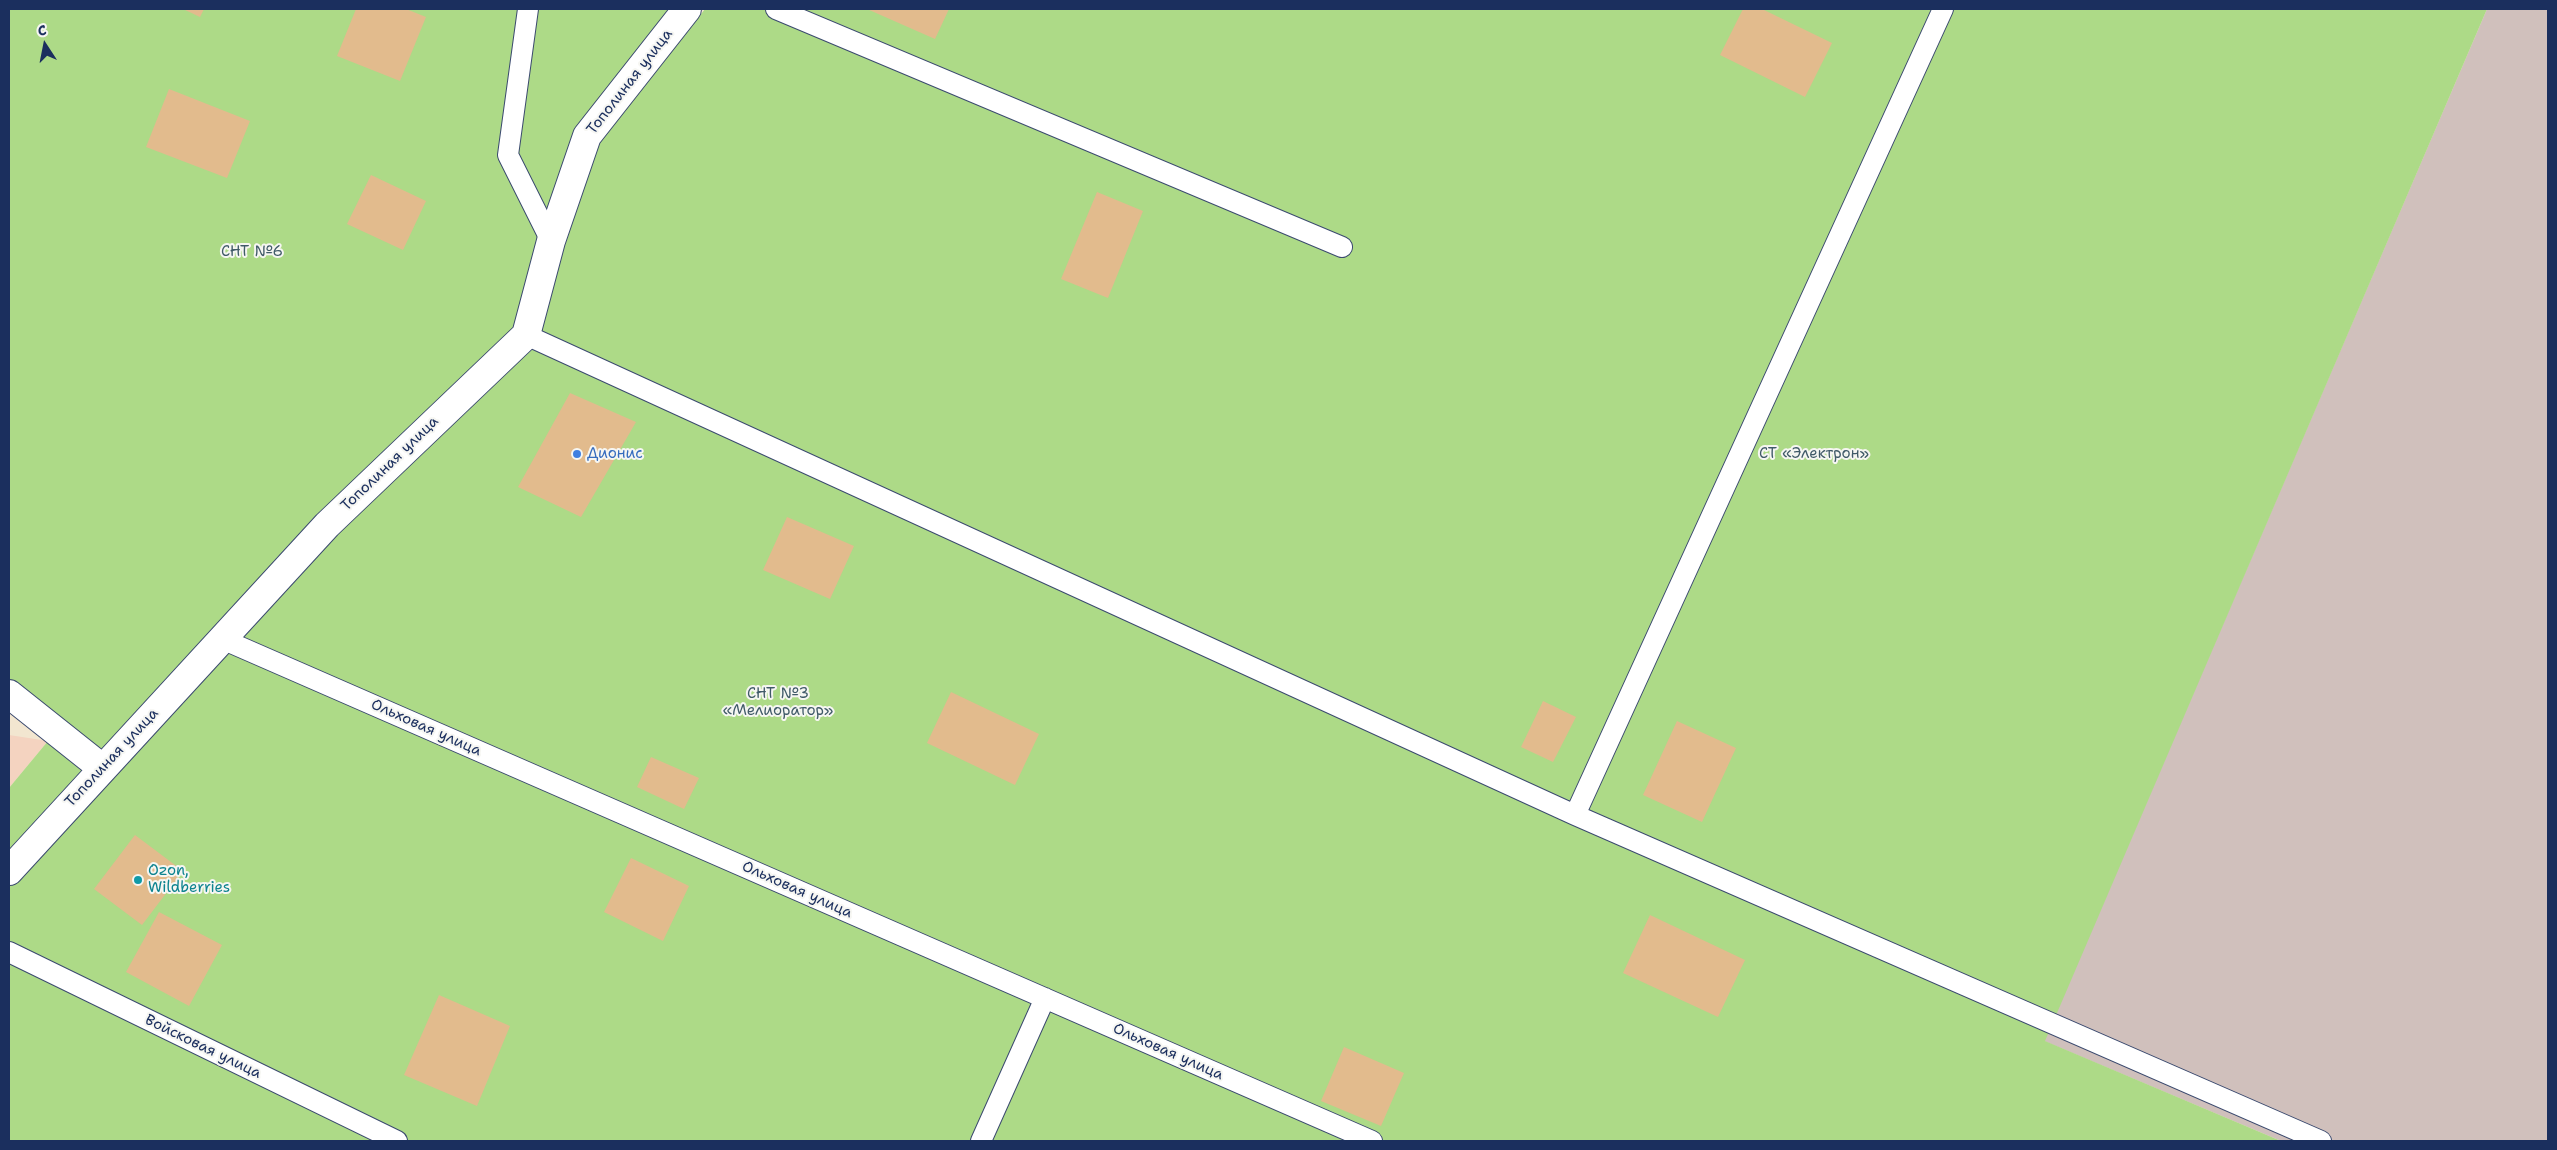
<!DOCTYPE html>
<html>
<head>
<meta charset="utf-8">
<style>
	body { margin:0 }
	#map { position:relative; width:2557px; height:1150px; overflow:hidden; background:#f2e6d0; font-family:"Shantell Sans",sans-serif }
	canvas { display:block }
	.frame { position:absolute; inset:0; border:10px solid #1b2f5e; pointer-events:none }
	.north { position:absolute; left:20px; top:20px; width:50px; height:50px; -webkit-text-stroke:4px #f6f6f2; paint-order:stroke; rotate:349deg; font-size:14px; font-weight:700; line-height:20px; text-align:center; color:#1b2f5e }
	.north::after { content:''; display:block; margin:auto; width:18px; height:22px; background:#1b2f5e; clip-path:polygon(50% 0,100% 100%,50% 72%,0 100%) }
</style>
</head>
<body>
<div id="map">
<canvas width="2557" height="1150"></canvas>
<div class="frame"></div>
<div class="north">С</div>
</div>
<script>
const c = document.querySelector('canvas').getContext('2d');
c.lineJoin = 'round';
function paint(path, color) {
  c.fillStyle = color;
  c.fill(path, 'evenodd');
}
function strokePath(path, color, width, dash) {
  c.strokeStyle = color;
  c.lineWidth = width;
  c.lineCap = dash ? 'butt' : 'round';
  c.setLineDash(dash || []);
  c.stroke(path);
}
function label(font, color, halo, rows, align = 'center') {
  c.font = font + ' "Shantell Sans",sans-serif';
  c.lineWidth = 4;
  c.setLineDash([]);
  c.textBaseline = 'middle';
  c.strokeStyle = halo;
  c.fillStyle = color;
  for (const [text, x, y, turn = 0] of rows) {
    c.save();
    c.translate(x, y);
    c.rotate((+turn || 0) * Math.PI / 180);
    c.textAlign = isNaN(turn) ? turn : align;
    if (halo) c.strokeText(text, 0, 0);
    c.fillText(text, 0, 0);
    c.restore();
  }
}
const built = new Path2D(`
	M9 735 48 741 9 788Z`);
const industrial = new Path2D(`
	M2487 9H2548V1141H2281L2044 1041Z`);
const green = new Path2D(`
	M9 9H700L620 117 705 9H2487L2045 1041 2281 1141H9V788L48 741 9 710Z`);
const building = new Path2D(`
	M183 9H204L200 17Z
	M356 9H406L426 17 400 81 337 56Z
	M867 9H949L935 39Z
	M1743 9H1762L1832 43 1805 97 1720 55Z
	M169 89 250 121 227 178 146 147Z
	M371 175 426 201 403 250 347 224Z
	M1097 192 1143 211 1108 298 1061 279Z
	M570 393 636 422 581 517 518 487Z
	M787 517 854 546 830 599 763 570Z
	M951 692 1039 734 1015 785 927 743Z
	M1543 701 1576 717 1553 762 1521 747Z
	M1677 721 1736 748 1702 822 1643 795Z
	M651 757 699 778 684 809 637 787Z
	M135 835 183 871 142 925 94 889Z
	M631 858 689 886 663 941 604 912Z
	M159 912 222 945 189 1006 126 972Z
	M1650 915 1745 960 1718 1017 1623 973Z
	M439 995 510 1026 477 1106 404 1075Z
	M1344 1047 1404 1073 1381 1126 1321 1101Z`);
const service = new Path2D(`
	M528 9 508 155 551 241
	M776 9 1342 247
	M526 335 1575 815 2321 1141
	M222 639 1372 1141
	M1575 815 1943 9
	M9 952 397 1141
	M981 1141 1045 998`);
const minor = new Path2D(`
	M9 694 102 768`);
const tertiary = new Path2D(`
	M9 871 327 525 526 335 551 241 587 136 687 9`);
const markers = [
	[577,454,5,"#3f7fe0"],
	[138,880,5,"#0f9aa8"]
];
const streetNames = [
	["Тополиная улица",630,82,-52],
	["Тополиная улица",390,464,-44],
	["Ольховая улица",426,728,24],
	["Тополиная улица",112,758,-47],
	["Ольховая улица",797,890,24],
	["Войсковая улица",203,1047,26],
	["Ольховая улица",1168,1052,24]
];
const parkNames = [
	["СНТ №6",252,252],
	["СТ «Электрон»",1814,454],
	["СНТ №3",778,694],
	["«Мелиоратор»",778,711]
];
const shopNames = [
	["Дионис",587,454]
];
const cultureNames = [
	["Ozon,",148,871],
	["Wildberries",148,888]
];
paint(built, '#f4d3c0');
paint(industrial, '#d0c0bc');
paint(green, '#adda87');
paint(building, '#e2bb8d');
strokePath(service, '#3b4a6f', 22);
strokePath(minor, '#3b4a6f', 30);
strokePath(tertiary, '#3b4a6f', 30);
strokePath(service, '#fff', 20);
strokePath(minor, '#fff', 28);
strokePath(tertiary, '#fff', 28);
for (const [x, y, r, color] of markers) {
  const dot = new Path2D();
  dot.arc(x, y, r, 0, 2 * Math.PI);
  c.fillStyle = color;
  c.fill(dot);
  strokePath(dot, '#f6f6f2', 2);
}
label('15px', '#1b2f5e', '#f6f6f2', streetNames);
label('15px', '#405a68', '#f6f6f2', parkNames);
label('15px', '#366cbe', '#f6f6f2', shopNames, 'left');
label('15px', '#0d838f', '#f6f6f2', cultureNames, 'left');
</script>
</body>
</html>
